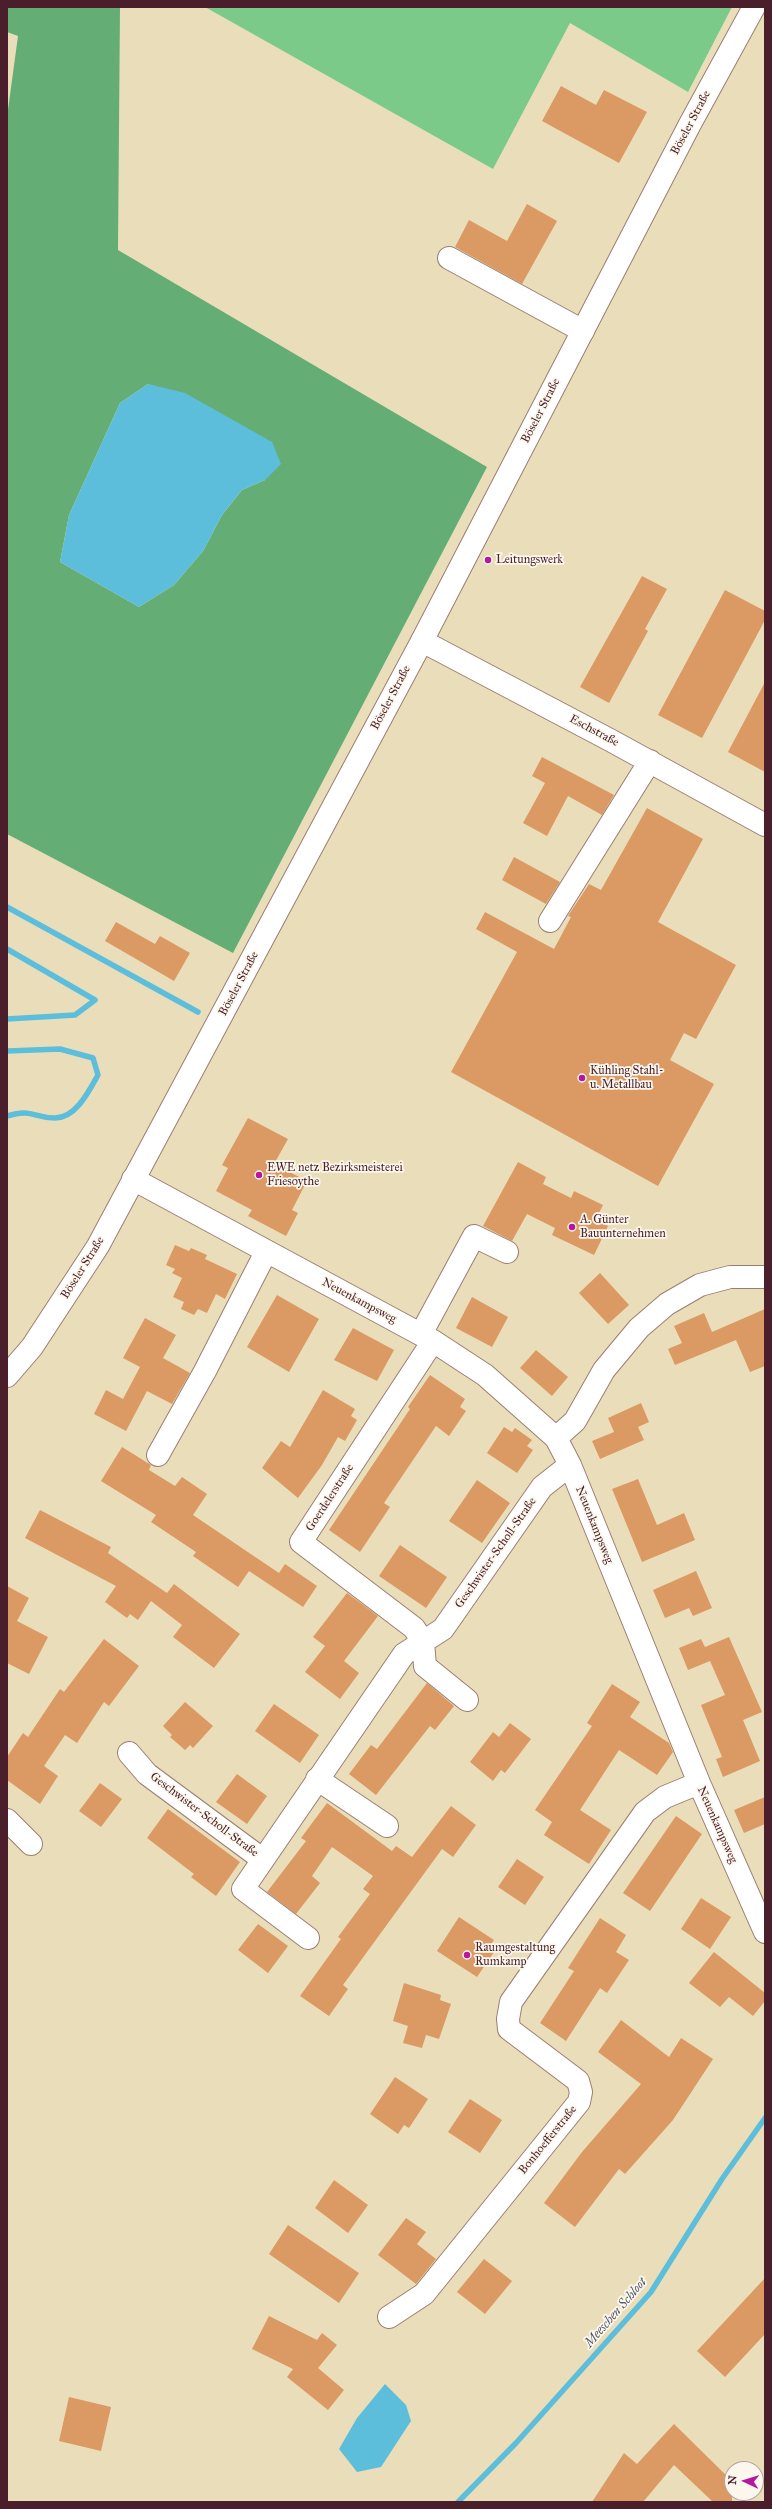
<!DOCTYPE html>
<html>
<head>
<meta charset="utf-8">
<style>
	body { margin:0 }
	#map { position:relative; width:772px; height:2509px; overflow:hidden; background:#eadeba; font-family:"IM FELL Great Primer",serif }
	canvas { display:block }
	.frame { position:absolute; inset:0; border:8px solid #4a1f2b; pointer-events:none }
	.north { position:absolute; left:724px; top:2461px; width:40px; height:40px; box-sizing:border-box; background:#fbf7ec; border:1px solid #b4a19f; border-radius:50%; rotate:274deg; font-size:11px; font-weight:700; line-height:16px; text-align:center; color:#4a1f2b }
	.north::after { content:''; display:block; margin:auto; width:14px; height:18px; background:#b5179e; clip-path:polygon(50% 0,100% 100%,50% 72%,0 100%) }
</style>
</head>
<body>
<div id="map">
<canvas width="772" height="2509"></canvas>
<div class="frame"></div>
<div class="north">N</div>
</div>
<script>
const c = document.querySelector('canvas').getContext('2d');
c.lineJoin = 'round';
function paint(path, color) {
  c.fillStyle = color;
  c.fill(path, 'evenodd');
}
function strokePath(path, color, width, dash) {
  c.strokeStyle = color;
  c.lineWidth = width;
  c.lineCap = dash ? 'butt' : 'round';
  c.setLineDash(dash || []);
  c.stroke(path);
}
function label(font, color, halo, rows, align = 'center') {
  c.font = font + ' "IM FELL Great Primer",serif';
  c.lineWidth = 3.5;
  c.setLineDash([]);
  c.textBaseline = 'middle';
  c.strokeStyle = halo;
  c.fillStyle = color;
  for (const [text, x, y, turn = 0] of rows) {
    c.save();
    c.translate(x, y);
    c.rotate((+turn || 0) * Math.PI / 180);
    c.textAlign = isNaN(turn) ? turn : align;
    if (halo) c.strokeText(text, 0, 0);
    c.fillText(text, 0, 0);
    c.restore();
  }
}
const green = new Path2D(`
	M205 7H732L688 92 570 23 493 169Z`);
const forest = new Path2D(`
	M7 7H120L118 250 487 467 233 953 7 834V117L18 36 7 32ZM148 384 265 480 242 490 222 515 203 551 174 585 139 607 60 562 69 515 120 403Z`);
const water = new Path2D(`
	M148 384 185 393 272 442 281 464 265 480 242 490 222 515 203 551 174 585 139 607 60 562 69 515 120 403Z
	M385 2384 406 2405 411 2421 381 2467 357 2472 339 2449 357 2418Z`);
const stream = new Path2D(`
	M7 907 198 1012
	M7 949 95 1000 75 1015 7 1019
	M7 1051 60 1049 93 1058 98 1075C89 1091 76 1118 55 1118 33 1118 33 1108 7 1116
	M458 2502 516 2443 651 2292 722 2179 765 2118`);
const building = new Path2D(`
	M561 86 596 105 604 90 647 112 619 163 542 121Z
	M527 204 557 221 522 284 455 247 469 220 507 241Z
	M642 576 667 589 645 629 648 631 609 703 580 687Z
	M725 590 765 611V620L702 738 658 715Z
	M765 682V772L728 752Z
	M542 757 614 795 602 815 568 796 547 836 523 823 545 783 532 776Z
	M647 808 703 839 658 922 736 965 696 1039 684 1033 670 1060 714 1084 658 1186 451 1072 517 952 476 929 485 912 554 949 571 917 568 916 589 884 601 890Z
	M514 857 560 882 546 904 502 880Z
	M116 922 155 944 160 936 190 953 174 981 105 941Z
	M248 1118 288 1139 274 1164 307 1181 292 1210 298 1213 286 1236 248 1216 252 1210 216 1191 228 1168 222 1165Z
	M518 1162 546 1177 543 1184 571 1198 574 1191 603 1205 596 1219 608 1226 594 1255 552 1235 555 1228 527 1214 512 1241 483 1226Z
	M175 1245 189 1251 191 1248 207 1255 205 1259 237 1274 225 1299 216 1294 207 1313 198 1309 194 1315 181 1309 184 1302 173 1297 182 1278 172 1273 175 1269 166 1265Z
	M600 1273 629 1305 608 1324 579 1293Z
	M277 1295 319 1319 289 1372 247 1347Z
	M472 1297 508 1317 492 1347 456 1328Z
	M765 1309V1366L750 1372 736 1340 675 1365 668 1349 682 1343 674 1326 704 1313 712 1332Z
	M145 1318 176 1335 163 1358 190 1373 172 1404 147 1391 126 1431 94 1414 106 1390 123 1399 140 1367 123 1358Z
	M353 1328 394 1350 377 1381 334 1360Z
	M536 1350 568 1377 552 1396 520 1368Z
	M430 1375 465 1399 460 1407 466 1411 449 1436 436 1426 384 1503 390 1507 360 1552 329 1530 410 1409 408 1407Z
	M323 1390 355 1409 351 1416 357 1420 345 1441 338 1437 322 1465 298 1498 262 1468 281 1441 290 1447Z
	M641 1403 649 1422 638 1427 644 1440 600 1459 592 1441 614 1432 608 1418Z
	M504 1427 512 1432 515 1428 532 1440 527 1446 533 1450 517 1473 487 1453Z
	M122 1447 151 1465 149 1470 175 1486 182 1477 207 1494 193 1515 279 1573 285 1564 317 1586 303 1607 249 1571 238 1587 193 1556 196 1552 151 1522 156 1515 101 1481Z
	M638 1479 657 1525 684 1513 695 1540 642 1562 612 1489Z
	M477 1480 510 1503 482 1543 449 1521Z
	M40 1510 111 1547 108 1553 167 1593 174 1584 240 1634 214 1668 173 1637 182 1625 151 1601 138 1620 130 1614 127 1618 105 1602 116 1586 25 1538Z
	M400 1545 447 1577 426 1608 379 1576Z
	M696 1571 712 1608 693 1616 689 1608 665 1618 653 1590Z
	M7 1586 29 1598 17 1621 48 1637 29 1674 7 1663Z
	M347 1593 378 1616 344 1661 359 1673 340 1699 305 1672 325 1646 313 1637Z
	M729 1637 762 1712 743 1720 760 1761 723 1777 716 1759 722 1757 701 1705 725 1695 710 1661 688 1670 679 1648 701 1639 705 1647Z
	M104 1639 139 1666 109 1706 104 1702 77 1743 65 1735 44 1766 58 1776 40 1804 7 1780V1757L23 1733 28 1737 60 1689 64 1692Z
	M427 1683 454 1706 435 1730 430 1726 376 1795 349 1774 371 1745 377 1749Z
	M612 1684 640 1702 630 1717 669 1743 673 1752 657 1775 619 1750 580 1810 611 1830 589 1864 544 1835 552 1822 535 1810 592 1726 587 1723Z
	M185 1702 213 1726 193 1748 190 1745 185 1750 170 1737 172 1735 163 1726Z
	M274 1704 319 1735 300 1763 255 1731Z
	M510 1723 531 1739 505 1773 501 1770 493 1781 470 1762 493 1732 499 1737Z
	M237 1774 267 1796 247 1824 216 1802Z
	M100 1783 122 1799 101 1827 79 1811Z
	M765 1797V1824L744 1833 734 1810Z
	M327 1803 392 1851 396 1846 412 1857 451 1806 476 1825 453 1857 442 1849 343 1985 348 1989 329 2016 300 1996 341 1939 338 1937 370 1894 363 1889 373 1876 332 1847 312 1876 320 1883 296 1914 267 1892 306 1841 301 1838Z
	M168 1809 240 1862 216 1896 191 1877 194 1874 147 1838Z
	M676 1816 702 1834 650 1911 623 1893Z
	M517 1859 544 1877 525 1905 498 1887Z
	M701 1898 731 1917 710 1949 681 1929Z
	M459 1917 494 1940 488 1948 494 1952 477 1977 437 1951Z
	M600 1918 626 1935 616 1952 629 1960 607 1993 600 1988 566 2041 540 2023 574 1971 568 1968Z
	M258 1924 288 1946 268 1973 238 1950Z
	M714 1952 765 1993V2001L753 2016 729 1997 720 2007 689 1983Z
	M404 1983 441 1995 440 2000 451 2004 439 2039 426 2035 422 2048 403 2043 408 2026 393 2021Z
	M621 2020 669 2057 681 2038 713 2059 673 2120 625 2174 619 2169 575 2227 544 2203 582 2152 641 2084 598 2052Z
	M395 2077 428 2099 409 2128 404 2125 398 2134 370 2114Z
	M470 2099 502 2120 480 2153 448 2132Z
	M334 2180 368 2205 348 2233 315 2208Z
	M406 2218 426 2232 417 2244 436 2259 416 2284 378 2255Z
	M288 2225 359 2273 339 2303 269 2254Z
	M484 2259 512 2281 485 2314 457 2292Z
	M765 2278V2334L725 2377 697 2351Z
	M269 2316 317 2340 322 2333 337 2345 318 2368 344 2390 328 2410 287 2377 293 2369 252 2349Z
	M69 2397 111 2407 101 2451 59 2441Z
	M674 2424 732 2481V2502H713L674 2465 643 2502H592L624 2453 637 2464Z`);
const minor = new Path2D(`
	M449 258 583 331
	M422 641 610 740 765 825
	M550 921 650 761
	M133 1179 433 1341 485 1375 556 1438 570 1465 699 1783 765 1932
	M421 1334 474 1236 507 1252
	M433 1341 301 1542 414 1628 423 1642 425 1666 467 1700
	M556 1438 575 1421 604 1370 639 1328 667 1304 700 1285 730 1277H765
	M158 1455 205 1371 266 1252
	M129 1753 147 1774 262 1859
	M317 1779 387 1826
	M7 1820 31 1844
	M308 1938 243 1889 404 1654 443 1629 542 1487 570 1465
	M389 2317 424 2294 579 2102 581 2092 578 2081 509 2029 508 2019 511 2002 645 1812 665 1797 699 1783`);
const major = new Path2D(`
	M7 1376 32 1347 98 1246 422 641 690 124 754 7`);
const markers = [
	[488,560,4,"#b5179e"],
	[582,1078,4,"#b5179e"],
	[259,1175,4,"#b5179e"],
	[572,1227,4,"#b5179e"],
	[467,1955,4,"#b5179e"]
];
const streetNames = [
	["Böseler Straße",691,123,-62],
	["Böseler Straße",541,411,-63],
	["Böseler Straße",391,698,-62],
	["Eschstraße",594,731,28],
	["Böseler Straße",239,984,-62],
	["Böseler Straße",83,1268,-58],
	["Neuenkampsweg",359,1301,28],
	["Goerdelerstraße",330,1498,-57],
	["Neuenkampsweg",594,1525,68],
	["Geschwister-Scholl-Straße",496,1553,-55],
	["Geschwister-Scholl-Straße",204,1815,37],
	["Neuenkampsweg",717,1825,66],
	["Bonhoefferstraße",548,2140,-51]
];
const poiNames = [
	["Leitungswerk",496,560],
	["Kühling Stahl-",590,1071],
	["u. Metallbau",590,1085],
	["EWE netz Bezirksmeisterei",267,1168],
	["Friesoythe",267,1182],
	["A. Günter",580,1220],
	["Bauunternehmen",580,1234],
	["Raumgestaltung",475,1948],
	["Rumkamp",475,1962]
];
const waterNames = [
	["Meeschen Schloot",616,2313,-49]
];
paint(green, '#7bca8a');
paint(forest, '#64ae76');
paint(water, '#5cbedb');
strokePath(stream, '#5cbedb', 5.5);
paint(building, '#db9963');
strokePath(minor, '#9a7e72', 24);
strokePath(major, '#9a7e72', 24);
strokePath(minor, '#fff', 22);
strokePath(major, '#fff', 22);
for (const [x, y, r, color] of markers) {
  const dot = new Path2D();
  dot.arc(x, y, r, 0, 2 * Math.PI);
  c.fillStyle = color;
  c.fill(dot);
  strokePath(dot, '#fbf7ec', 1.5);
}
label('12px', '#4a1f2b', '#fbf7ec', streetNames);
label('12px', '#4a1f2b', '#fbf7ec', poiNames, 'left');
label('italic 13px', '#505769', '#fbf7ec', waterNames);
</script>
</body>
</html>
